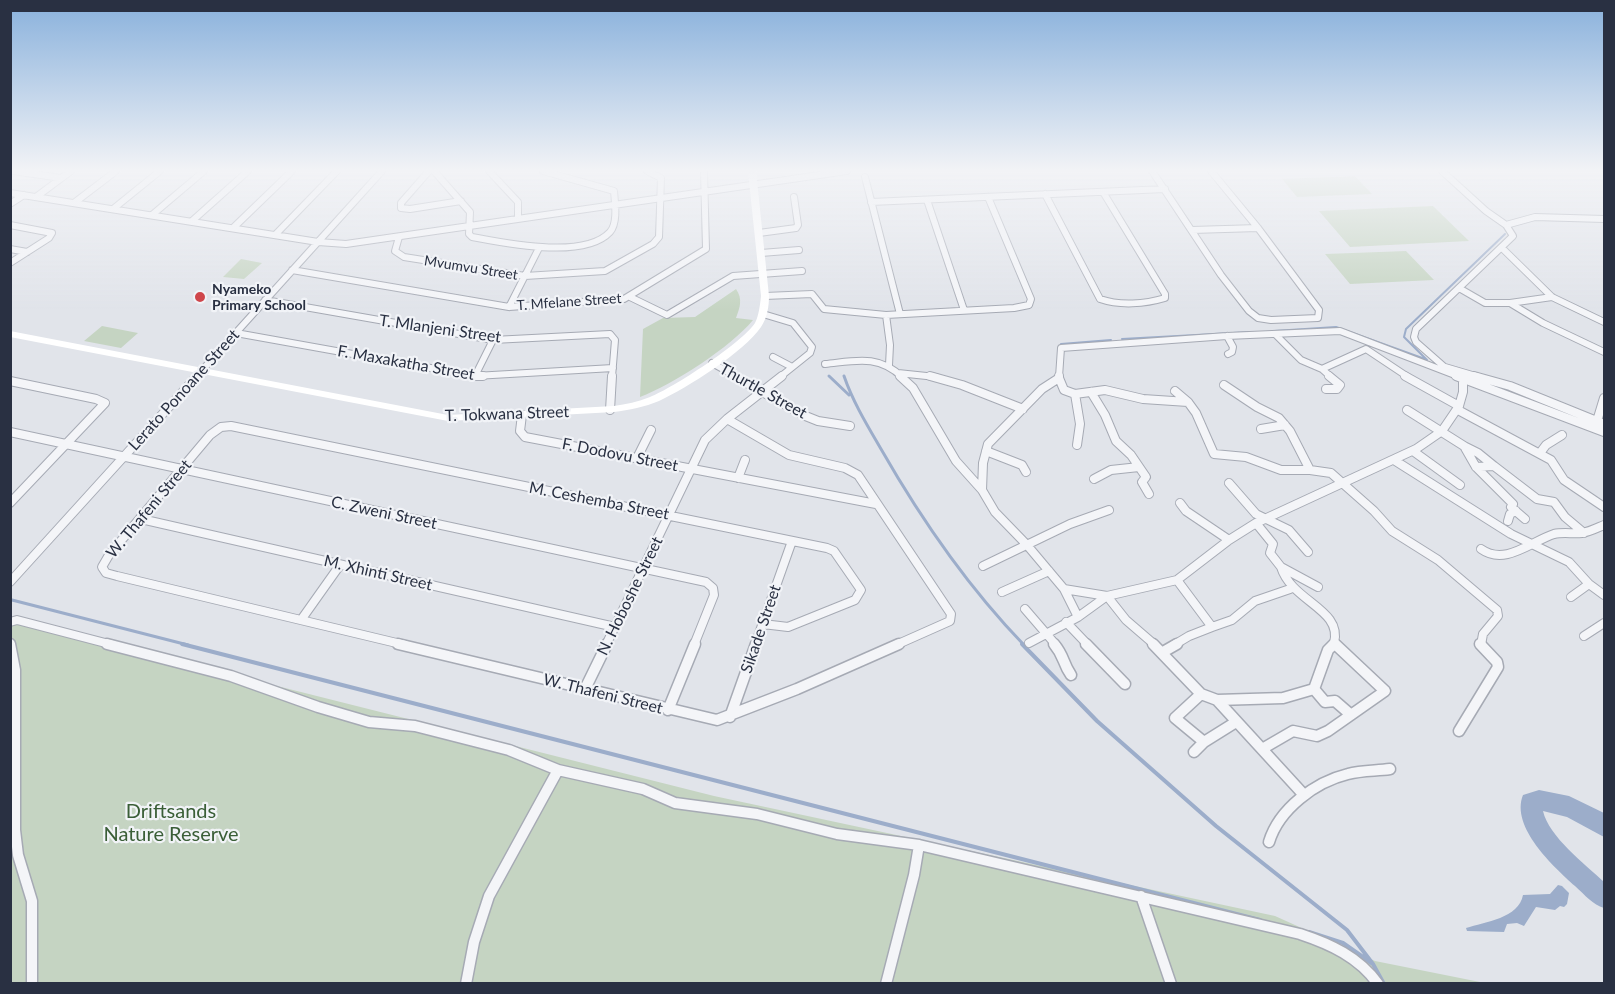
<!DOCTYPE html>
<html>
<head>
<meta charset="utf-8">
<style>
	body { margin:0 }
	#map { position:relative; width:1615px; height:994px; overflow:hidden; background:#e1e4ea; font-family:Lato,sans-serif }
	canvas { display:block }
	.frame { position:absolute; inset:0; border:12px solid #293042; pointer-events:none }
</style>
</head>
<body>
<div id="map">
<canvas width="1615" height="994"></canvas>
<div class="frame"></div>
</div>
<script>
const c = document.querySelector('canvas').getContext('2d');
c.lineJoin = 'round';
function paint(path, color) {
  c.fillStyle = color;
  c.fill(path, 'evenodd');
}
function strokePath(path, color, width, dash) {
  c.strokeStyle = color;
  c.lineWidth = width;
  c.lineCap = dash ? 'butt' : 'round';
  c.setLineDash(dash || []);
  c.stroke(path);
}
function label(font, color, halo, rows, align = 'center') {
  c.font = font + ' Lato,sans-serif';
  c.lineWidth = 4.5;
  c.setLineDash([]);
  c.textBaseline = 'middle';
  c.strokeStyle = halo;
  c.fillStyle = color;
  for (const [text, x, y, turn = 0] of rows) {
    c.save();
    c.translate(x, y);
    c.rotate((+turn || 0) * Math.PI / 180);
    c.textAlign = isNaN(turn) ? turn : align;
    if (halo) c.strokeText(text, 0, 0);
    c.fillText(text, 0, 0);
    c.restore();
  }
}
const green = new Path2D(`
	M1355 176 1372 194 1297 197 1282 179Z
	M1433 206 1469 241 1350 247 1319 211Z
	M1406 251 1434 280 1350 284 1325 254Z
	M241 259 262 263 244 279 223 277Z
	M736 289C743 299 740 307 736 318L753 320C731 347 672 385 640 397L643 329 663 318 695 317Z
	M102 326 138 333 121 348 84 341Z
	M11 619 714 796 1275 916 1375 961 1485 983 11 984Z`);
const water = new Path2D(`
	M1558 885 1562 886 1569 893 1567 904 1564 907 1560 906 1555 910 1536 907 1524 926 1517 923 1507 924 1504 932 1467 931 1466 928C1485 922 1519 918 1523 895L1550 894Z`);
const streamFar2 = new Path2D(`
	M1274 331 1336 327 1425 359
	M1122 339 1251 332
	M1061 344 1111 340
	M1427 360 1404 337 1406 329 1505 234`);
const streamFar1 = new Path2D(`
	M829 376 849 395
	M844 376C853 402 867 425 881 449 921 519 968 587 1024 645
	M12 600 188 645`);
const stream = new Path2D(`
	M182 644 1260 920
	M1022 644 1097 721 1216 826 1347 930 1373 964 1384 984
	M1309 932 1343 943 1373 964`);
const river = new Path2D(`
	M1539 790 1569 796 1604 813V837L1567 817 1543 811C1549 837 1585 864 1604 882V908C1593 905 1585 895 1575 886 1554 867 1510 827 1523 795Z`);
const streetFar2 = new Path2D(`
	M13 171 61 178
	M429 171 401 203V208L410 209 461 201
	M434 171 470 212 469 234 472 237C505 243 584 260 610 232 618 223 615 203 614 191L543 171
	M489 171 518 202V219
	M1152 171 1221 275 1249 311 1258 318 1271 320 1318 318 1319 310 1258 228 1211 171
	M1442 171 1486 211 1506 225 1513 236 1416 329 1414 337 1416 342 1449 371
	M865 177 900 314
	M10 193 318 242 346 244 847 171
	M1045 194 1100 299C1120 306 1145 304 1165 298V294L1103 192
	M36 197 71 171
	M927 200 964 310
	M871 202 1165 189
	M74 203 116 171
	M10 204 24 195
	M113 209 160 171
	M152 215 204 171
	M192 221 248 171
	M10 225 52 233 49 238 10 263
	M1506 225 1535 217 1604 219
	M233 228 292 171
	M1192 230 1258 228
	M759 233 796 228 798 225 794 197
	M275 235 337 171
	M399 237 395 251 404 257 525 276 605 271 653 244 659 237 661 178 647 171
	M1502 248 1552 297 1604 322
	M10 249 27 252
	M761 253 799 250
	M292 270 509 307 624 299 706 249 704 171
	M1459 288 1485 303H1510L1543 323 1604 352
	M765 296 812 294 824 309 886 315
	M630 297 667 315 733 276 802 271
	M265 300 493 340 610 334 615 340 612 377
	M1510 303 1552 297
	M509 307 539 248
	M763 314 793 323 812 347 810 353 780 377
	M236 333 475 376 613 368
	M1227 336 1233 347 1232 352 1228 354
	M1277 336 1301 360 1322 369
	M773 357 792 367
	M712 363 737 377
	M825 364C855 361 878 354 902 377
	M889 365 890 345 886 315 1014 308 1029 305 1031 299 988 197
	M1445 367 1479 377
	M898 373 936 377
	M475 376 493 340
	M196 377 382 171
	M1059 377 1061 348 1227 336 1340 331 1460 377
	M1331 377 1322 369 1366 349 1408 377`);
const streetFar1 = new Path2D(`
	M472 376H483
	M734 376 803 415 818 421 850 426
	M900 376 913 388 956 461 982 490
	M930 376 962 385 1023 409
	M1405 376 1459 406 1463 392V378
	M1456 376 1604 432
	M1474 376 1510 386 1604 424
	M1059 378 1064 390 1075 394 1105 390 1143 399 1188 402 1196 413 1214 454 1246 457 1281 470H1310
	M10 381 96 399 105 403 10 503
	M1224 385 1257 407 1279 418 1290 431 1310 470 1331 473 1374 511 1392 531 1438 560 1497 610 1498 616 1483 634 1481 645
	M1326 389H1337L1340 385 1329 376
	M1175 391 1188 402
	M1091 392 1105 415 1116 441 1131 455 1146 477 1142 482 1149 494
	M1075 394 1080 424 1077 445
	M610 410 612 376
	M1407 410 1464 446 1476 467 1513 504 1511 507 1525 519
	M1458 410 1551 460 1564 480 1604 507
	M522 415 520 431 525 437 876 504
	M727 419 789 455 845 468 858 475 951 614 950 621 896 645
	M1597 421 1604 398
	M1261 429 1285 425
	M10 432 706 582 713 588 714 595 694 645
	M1464 446 1478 453 1494 466
	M986 451 1022 465 1026 472
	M1413 451 1460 485
	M1540 453 1546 445 1562 435
	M637 458 651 430
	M1394 460 1511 534 1569 562 1589 584 1604 595
	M1476 467 1494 466 1537 499 1554 502 1565 517 1584 533
	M738 478 745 460
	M1094 479 1111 470 1139 467
	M1229 483 1256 514 1289 530 1308 552
	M1180 503 1186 511 1229 540
	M141 519 615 627
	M1508 521 1510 514 1516 511
	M1256 523 1273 544 1270 553 1281 567 1318 587
	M1481 549C1505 566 1530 542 1554 534 1563 532 1573 534 1582 533 1589 532 1597 528 1604 525
	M983 566 1070 524 1109 510
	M1281 567C1292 602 1343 609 1334 643L1336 645
	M1177 580 1212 627 1232 620 1255 601 1290 589
	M10 582 197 376
	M1064 589 1078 617
	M1002 592 1049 571
	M1571 597 1589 584
	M1025 609 1056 645
	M301 620 340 565
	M10 622 17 620 113 645
	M1066 622 1088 645
	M1584 636 1604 623
	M1029 643 1078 617 1107 596 1064 589 1027 545 995 512 982 490 983 463 988 444 1042 389 1059 378V376
	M405 645 117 576 106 573 102 567 109 555 210 435 221 427 231 426 827 548 834 551 861 590 855 600 788 627 763 624
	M606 645 705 440 727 419 782 376
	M755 645 792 541
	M1155 645 1126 620 1107 596 1177 580 1229 540 1256 523 1416 449 1442 431 1459 406
	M1174 645 1189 636 1212 627
	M1332 645 1334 643`);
const street = new Path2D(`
	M10 644 15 670V830L18 855 32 901V984
	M107 644 231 676 318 707 369 722 415 726 509 750 558 770 643 789 675 803 757 814 837 834 919 845 1300 934C1330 944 1359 957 1378 984
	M398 644 717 720 797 689 899 644
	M1054 644C1065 657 1062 662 1071 675
	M1086 644 1125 684
	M1153 644 1201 694 1217 700
	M1163 652 1177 644
	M585 689 607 644
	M1314 689 1325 702 1335 701 1350 714
	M668 710 695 644
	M730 717 756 644
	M1459 731 1498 667 1497 662 1480 644
	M1204 742 1236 722
	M1262 749 1293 731 1317 736 1328 731 1385 691 1335 644
	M1194 752 1204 742 1175 718 1201 694
	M1304 795 1217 700 1283 698 1314 689 1328 650 1334 644
	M1269 842C1279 809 1315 782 1348 774 1362 770 1376 771 1390 769
	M1141 896 1171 984
	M466 984 474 942 489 896 558 770
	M886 984 914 875 919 845`);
const secondary = new Path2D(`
	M748 171H756L769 296C769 307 767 318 761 327 744 352 687 388 659 401 645 407 629 410 614 412L448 421 10 337V331L448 415 614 406C626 404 638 402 650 397 673 388 742 343 755 323 759 315 760 305 761 296Z`);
const markers = [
	[200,297,6,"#cf464b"]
];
const farStreetnames = [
	["Mvumvu Street",471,268,9],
	["T. Mfelane Street",569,302,-4]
];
const farPoinames = [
	["Nyameko",212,289],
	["Primary School",212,305]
];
const streetNames = [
	["T. Mlanjeni Street",440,329,8],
	["F. Maxakatha Street",406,363,10],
	["Lerato Ponoane Street",184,390,-48],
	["Thurtle Street",763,391,29],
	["T. Tokwana Street",507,414,-2],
	["F. Dodovu Street",620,455,11],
	["M. Ceshemba Street",599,501,11],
	["W. Thafeni Street",149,509,-50],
	["C. Zweni Street",384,513,12],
	["M. Xhinti Street",378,573,13],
	["N. Hoboshe Street",630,596,-64],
	["Sikade Street",761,629,-71],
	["W. Thafeni Street",603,694,14]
];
const nearParknames = [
	["Driftsands",171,812],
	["Nature Reserve",171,835]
];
paint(green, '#c5d4c2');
paint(water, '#9cadca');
strokePath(streamFar2, '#9cadca', 2);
strokePath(streamFar1, '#9cadca', 3);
strokePath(stream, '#9cadca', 4);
paint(river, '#9cadca');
strokePath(streetFar2, '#a6aab4', 8);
strokePath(streetFar1, '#a6aab4', 10);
strokePath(street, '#a6aab4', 13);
strokePath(streetFar2, '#f4f5f8', 6);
strokePath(streetFar1, '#f4f5f8', 8);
strokePath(street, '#f4f5f8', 10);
paint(secondary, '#fff');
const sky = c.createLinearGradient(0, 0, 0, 310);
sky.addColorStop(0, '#89b1dc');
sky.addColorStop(0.55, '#f2f3f6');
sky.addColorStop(1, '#f2f3f600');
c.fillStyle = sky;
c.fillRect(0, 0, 1615, 310);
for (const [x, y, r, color] of markers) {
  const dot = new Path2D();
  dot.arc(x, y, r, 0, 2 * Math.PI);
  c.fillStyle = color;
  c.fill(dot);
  strokePath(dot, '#f1f3f7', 2);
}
label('14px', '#293042', '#f1f3f7', farStreetnames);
label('bold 14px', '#293042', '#f1f3f7', farPoinames, 'left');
label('16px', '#293042', '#f1f3f7', streetNames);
label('20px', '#3a5e37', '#f1f3f7', nearParknames);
</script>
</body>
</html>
